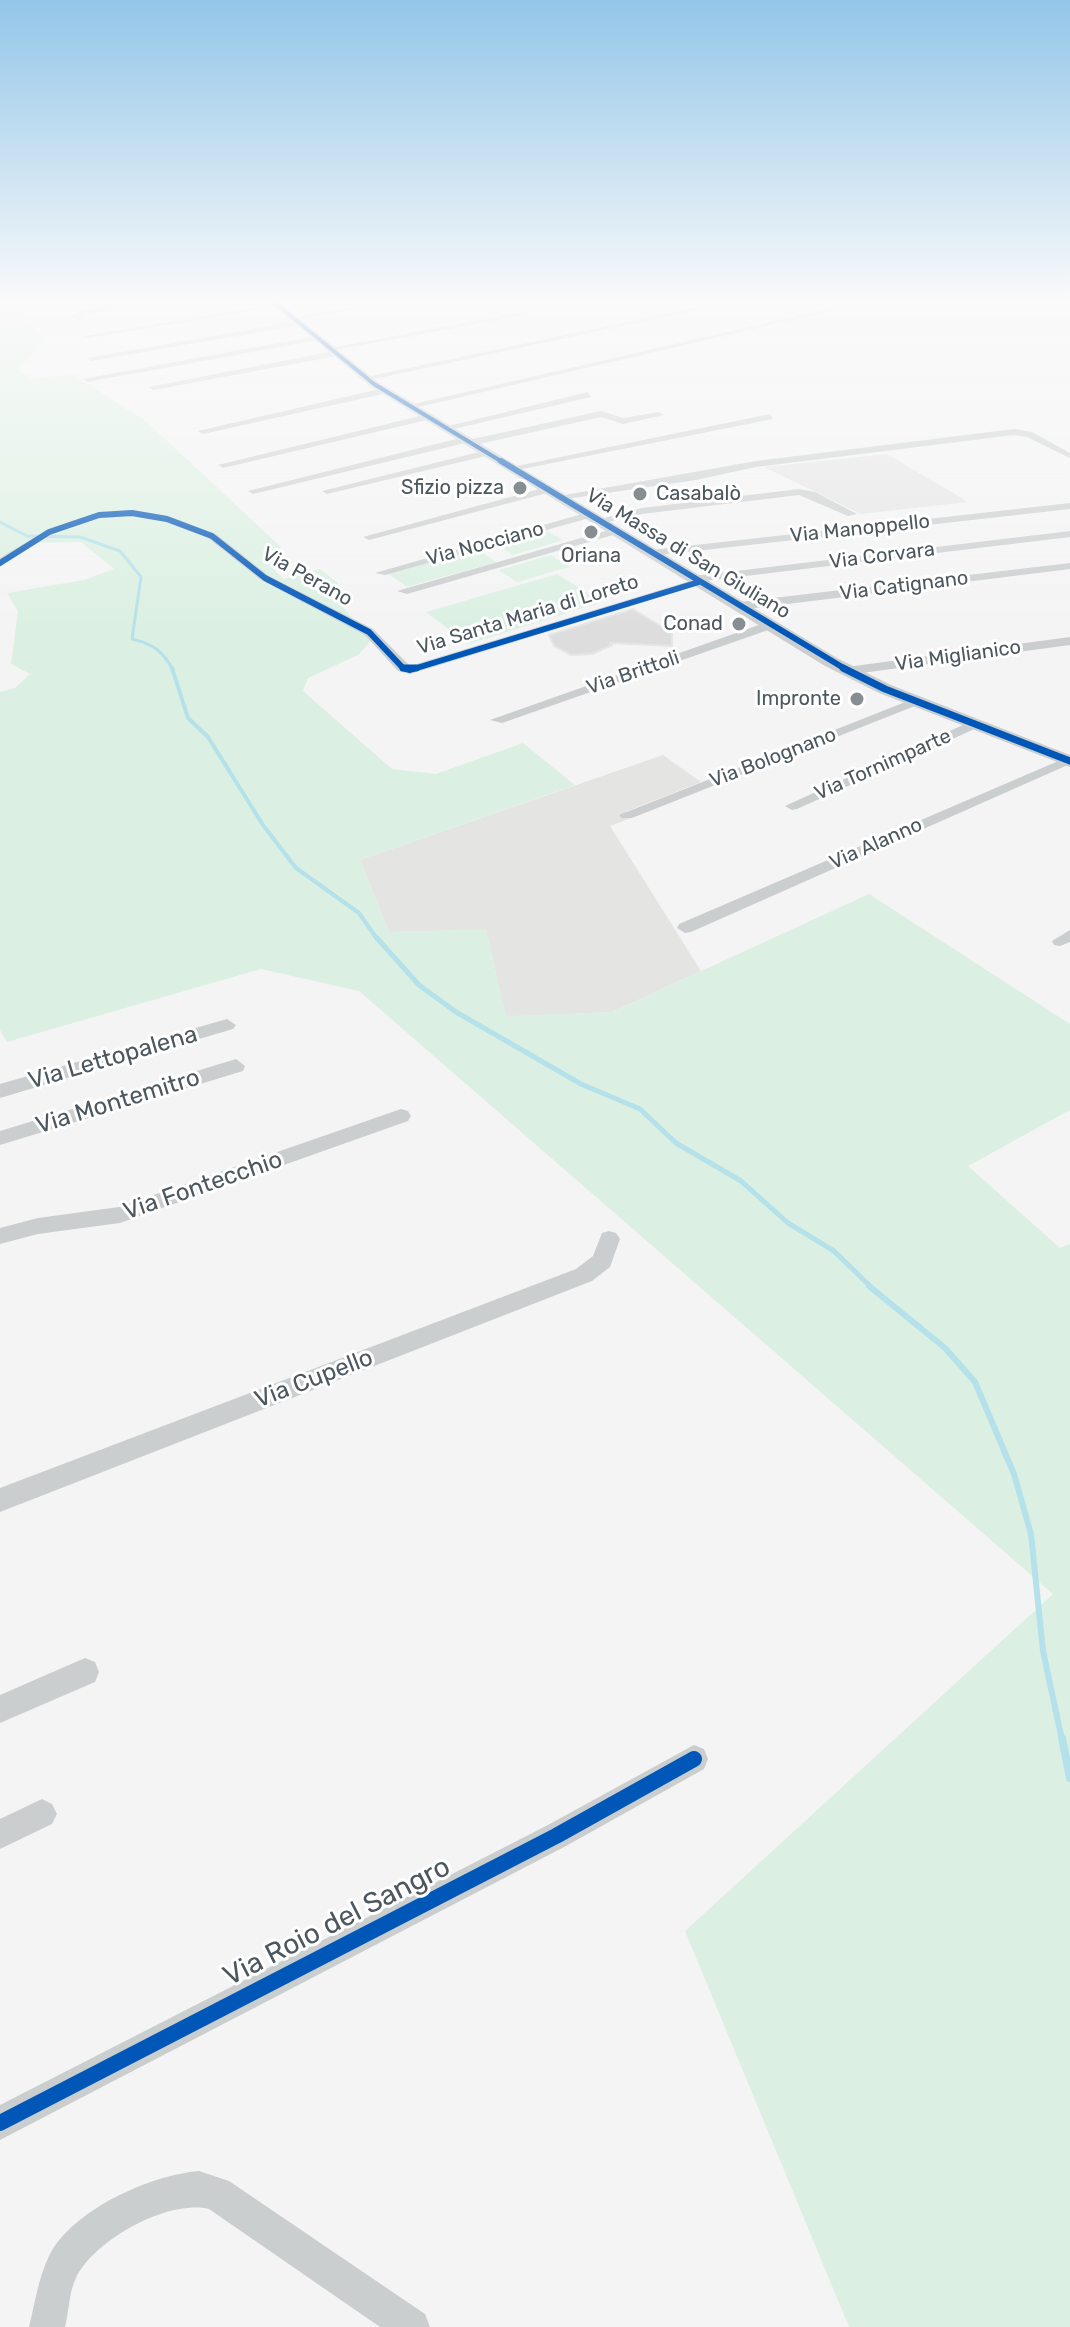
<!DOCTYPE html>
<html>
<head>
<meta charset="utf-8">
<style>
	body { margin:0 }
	canvas { display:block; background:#f4f4f4 }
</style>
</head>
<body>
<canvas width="1070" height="2327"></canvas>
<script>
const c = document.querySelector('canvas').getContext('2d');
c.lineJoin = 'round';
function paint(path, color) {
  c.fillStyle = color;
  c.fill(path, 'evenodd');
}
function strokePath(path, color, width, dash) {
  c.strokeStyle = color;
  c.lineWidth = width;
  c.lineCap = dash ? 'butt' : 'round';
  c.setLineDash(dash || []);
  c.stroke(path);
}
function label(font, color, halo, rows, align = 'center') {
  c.font = font + ' Rubik,sans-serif';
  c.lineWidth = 6;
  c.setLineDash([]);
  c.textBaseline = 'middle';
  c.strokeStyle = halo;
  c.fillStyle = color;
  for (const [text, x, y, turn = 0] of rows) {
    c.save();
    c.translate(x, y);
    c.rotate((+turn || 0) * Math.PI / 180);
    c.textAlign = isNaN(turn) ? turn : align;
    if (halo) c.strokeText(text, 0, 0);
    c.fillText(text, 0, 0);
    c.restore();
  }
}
const commercial = new Path2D(`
	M663 755 701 782 625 812 631 818 610 826 701 971 612 1012 506 1017 486 930 389 932 360 860Z`);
const education = new Path2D(`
	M887 454 968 502 861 514 764 467Z`);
const green = new Path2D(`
	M0 303H12L46 340 17 369 32 379 72 374 147 422 281 547 270 566 284 579 320 569 338 583 331 593 371 641 358 655 308 678 303 691 392 769 436 774 523 743 575 785 360 860 389 932 486 929 506 1016 612 1012 869 894 1070 1024V1110L968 1166 1060 1248 1070 1244V2327H849L685 1931 1053 1594 359 991 261 969 7 1042 0 1030V692L15 688 30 674 11 664 18 611 7 593 84 580 114 569 81 542 28 543 0 559Z
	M546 530 563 540 513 555 496 544Z
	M477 549 496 562 407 587 388 574Z
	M551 555 569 567 517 582 499 570Z
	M557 574 602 602 468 644 426 612Z`);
const streamFar4 = new Path2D(`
	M0 522 27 536 80 537 120 551 141 577 132 639C153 644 163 651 173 670`);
const streamFar3 = new Path2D(`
	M172 668 188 718 208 737 263 825 296 868 359 913 377 939`);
const streamFar2 = new Path2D(`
	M376 937 419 985 456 1012 581 1084 640 1109 676 1143 741 1181 788 1223 834 1251 872 1288`);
const streamFar1 = new Path2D(`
	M869 1286 945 1348 975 1382 1014 1474 1031 1534 1043 1651 1062 1740`);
const stream = new Path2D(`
	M1062 1738 1070 1778`);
const building = new Path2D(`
	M633 609 672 633V646L610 643 612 645 592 654 571 655 554 646 549 635Z`);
const minor = new Path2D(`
	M132 303H148L82 315 83 319 79 321 71 316 80 311Z
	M180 303H197L171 308 167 306Z
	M284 303H299L88 338 84 336Z
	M376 303H392L293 320 289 318Z
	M717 303H730L365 381 361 378Z
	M853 303H865L410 409 405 406Z
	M529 311 526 315 329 351 325 349Z
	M298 321 301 325 91 361 87 358Z
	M316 336 319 340 87 382 83 379Z
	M334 351 337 356 153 390 149 387Z
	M384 388 387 393 203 434 198 431Z
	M588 392 591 397 445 431 440 428Z
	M601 411 623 418 659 412 664 415 623 424 601 417 470 446 465 443 253 494 248 491 464 437 468 440Z
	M428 414 431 419 223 468 218 465Z
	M770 414 773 419 512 471 507 468Z
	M1014 429 1032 432 1070 453V458L1027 437 1014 435 756 467 696 480 559 500 554 497 756 461Z
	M487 450 490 455 327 494 322 491Z
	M547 487 551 488V492L369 540 363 537Z
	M799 489 815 492 857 514 848 516 799 495 642 514 599 524 594 521 642 508Z
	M1070 503V509L651 556 645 553 651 550Z
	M132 510 171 517 216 534 269 576 373 629 410 666 690 581V577L694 576 1070 531V537L704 581 703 584 410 674 398 671 365 635 261 580 208 538 165 522 132 516 100 518 53 534 0 566V558C45 530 78 513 132 510Z
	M589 512 593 513V517L385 575 375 573Z
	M616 528 621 531 620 533 407 594 397 591Z
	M1070 563V569L739 610 733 606 739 602Z
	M770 621 774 622V628L502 723 490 720Z
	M1070 637V645L847 675 841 671 847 667Z
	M913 699 925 702 632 818H622L619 815Z
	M974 720 981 724 979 727 797 809 792 810 785 806Z
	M1070 756V764L691 932 685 933 677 928 679 924Z
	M1070 930V942L1060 946 1054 945 1052 941Z
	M227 1019 236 1025 233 1029 0 1098V1084Z
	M236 1059 245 1066 243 1071 0 1145V1131Z
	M401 1109 408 1111 411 1116 408 1121 120 1223 38 1234 0 1244V1228L38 1218 119 1207Z
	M609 1231 616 1233 620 1239 610 1267 592 1281 0 1512V1488L576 1269 593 1256 602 1233Z
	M85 1658 95 1662 99 1672 95 1682 0 1723V1695Z
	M694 1745 704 1749 708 1759 704 1769 566 1846 0 2140V2105L546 1826Z
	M42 1799 52 1804 57 1814 52 1824 0 1849V1819Z
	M199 2171 229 2181 425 2314 430 2327H380L209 2209C168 2199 94 2240 76 2278 69 2292 69 2311 65 2327H29C35 2303 38 2279 49 2256 72 2210 150 2175 199 2171Z`);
const tertiary = new Path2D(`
	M270 303H281L378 382 837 658 891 685 1070 755V767L879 693 825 666 370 386Z`);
const cyclewayFar3 = new Path2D(`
	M275 303 374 384 504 463`);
const cyclewayFar2 = new Path2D(`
	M501 461 847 670
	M0 563 49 532 99 515 132 513 167 519 212 536 265 578 369 632 403 668 410 670 699 582`);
const cyclewayFar1 = new Path2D(`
	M403 668H416
	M843 668 885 689 1070 761`);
const cycleway = new Path2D(`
	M0 2123 556 1836 694 1759`);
const markers = [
	[520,488,8,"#878e92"],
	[640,494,8,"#878e92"],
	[591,532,8,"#878e92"],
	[739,624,8,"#878e92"],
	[857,699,8,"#878e92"]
];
const farPoinames = [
	["Sfizio pizza",504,488],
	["Casabalò",656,494,"left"],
	["Oriana",591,556,"center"],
	["Conad",723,624],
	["Impronte",841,699]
];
const farStreetnames = [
	["Via Manoppello",860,529,-6],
	["Via Nocciano",485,544,-15],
	["Via Massa di San Giuliano",688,554,31],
	["Via Corvara",882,556,-7],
	["Via Perano",307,577,29],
	["Via Catignano",904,586,-7],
	["Via Santa Maria di Loreto",528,615,-17],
	["Via Miglianico",958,656,-8],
	["Via Brittoli",633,673,-19],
	["Via Bolognano",773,758,-21],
	["Via Tornimparte",883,765,-24],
	["Via Alanno",876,844,-24]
];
const streetNames = [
	["Via Lettopalena",113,1058,-16],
	["Via Montemitro",118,1102,-17],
	["Via Fontecchio",203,1186,-19],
	["Via Cupello",314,1379,-21]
];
const nearStreetnames = [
	["Via Roio del Sangro",337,1922,-27]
];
paint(commercial, '#e4e4e2');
paint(education, '#e6e5e5');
paint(green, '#dbf0e2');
strokePath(streamFar4, '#b4e1ea', 3);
strokePath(streamFar3, '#b4e1ea', 4);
strokePath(streamFar2, '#b4e1ea', 5);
strokePath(streamFar1, '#b4e1ea', 6);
strokePath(stream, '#b4e1ea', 8);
paint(building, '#ddddde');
strokePath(building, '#e5e6e6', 2);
paint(minor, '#cbcecf');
paint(tertiary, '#cbcecf');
strokePath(cyclewayFar3, '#0057b8', 4);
strokePath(cyclewayFar2, '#0057b8', 6);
strokePath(cyclewayFar1, '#0057b8', 7);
strokePath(cycleway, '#0057b8', 16);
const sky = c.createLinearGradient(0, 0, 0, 628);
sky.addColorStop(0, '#93c6e9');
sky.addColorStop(0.48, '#fafafa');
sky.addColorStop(1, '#fafafa00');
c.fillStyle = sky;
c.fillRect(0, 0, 1070, 628);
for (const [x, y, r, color] of markers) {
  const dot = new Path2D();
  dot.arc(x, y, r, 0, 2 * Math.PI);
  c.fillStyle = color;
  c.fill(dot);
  strokePath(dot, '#fff', 3);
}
label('20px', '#4c575e', '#fff', farPoinames, 'right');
label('20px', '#4c575e', '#fff', farStreetnames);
label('24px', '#4c575e', '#fff', streetNames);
label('28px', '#4c575e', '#fff', nearStreetnames);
</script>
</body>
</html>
